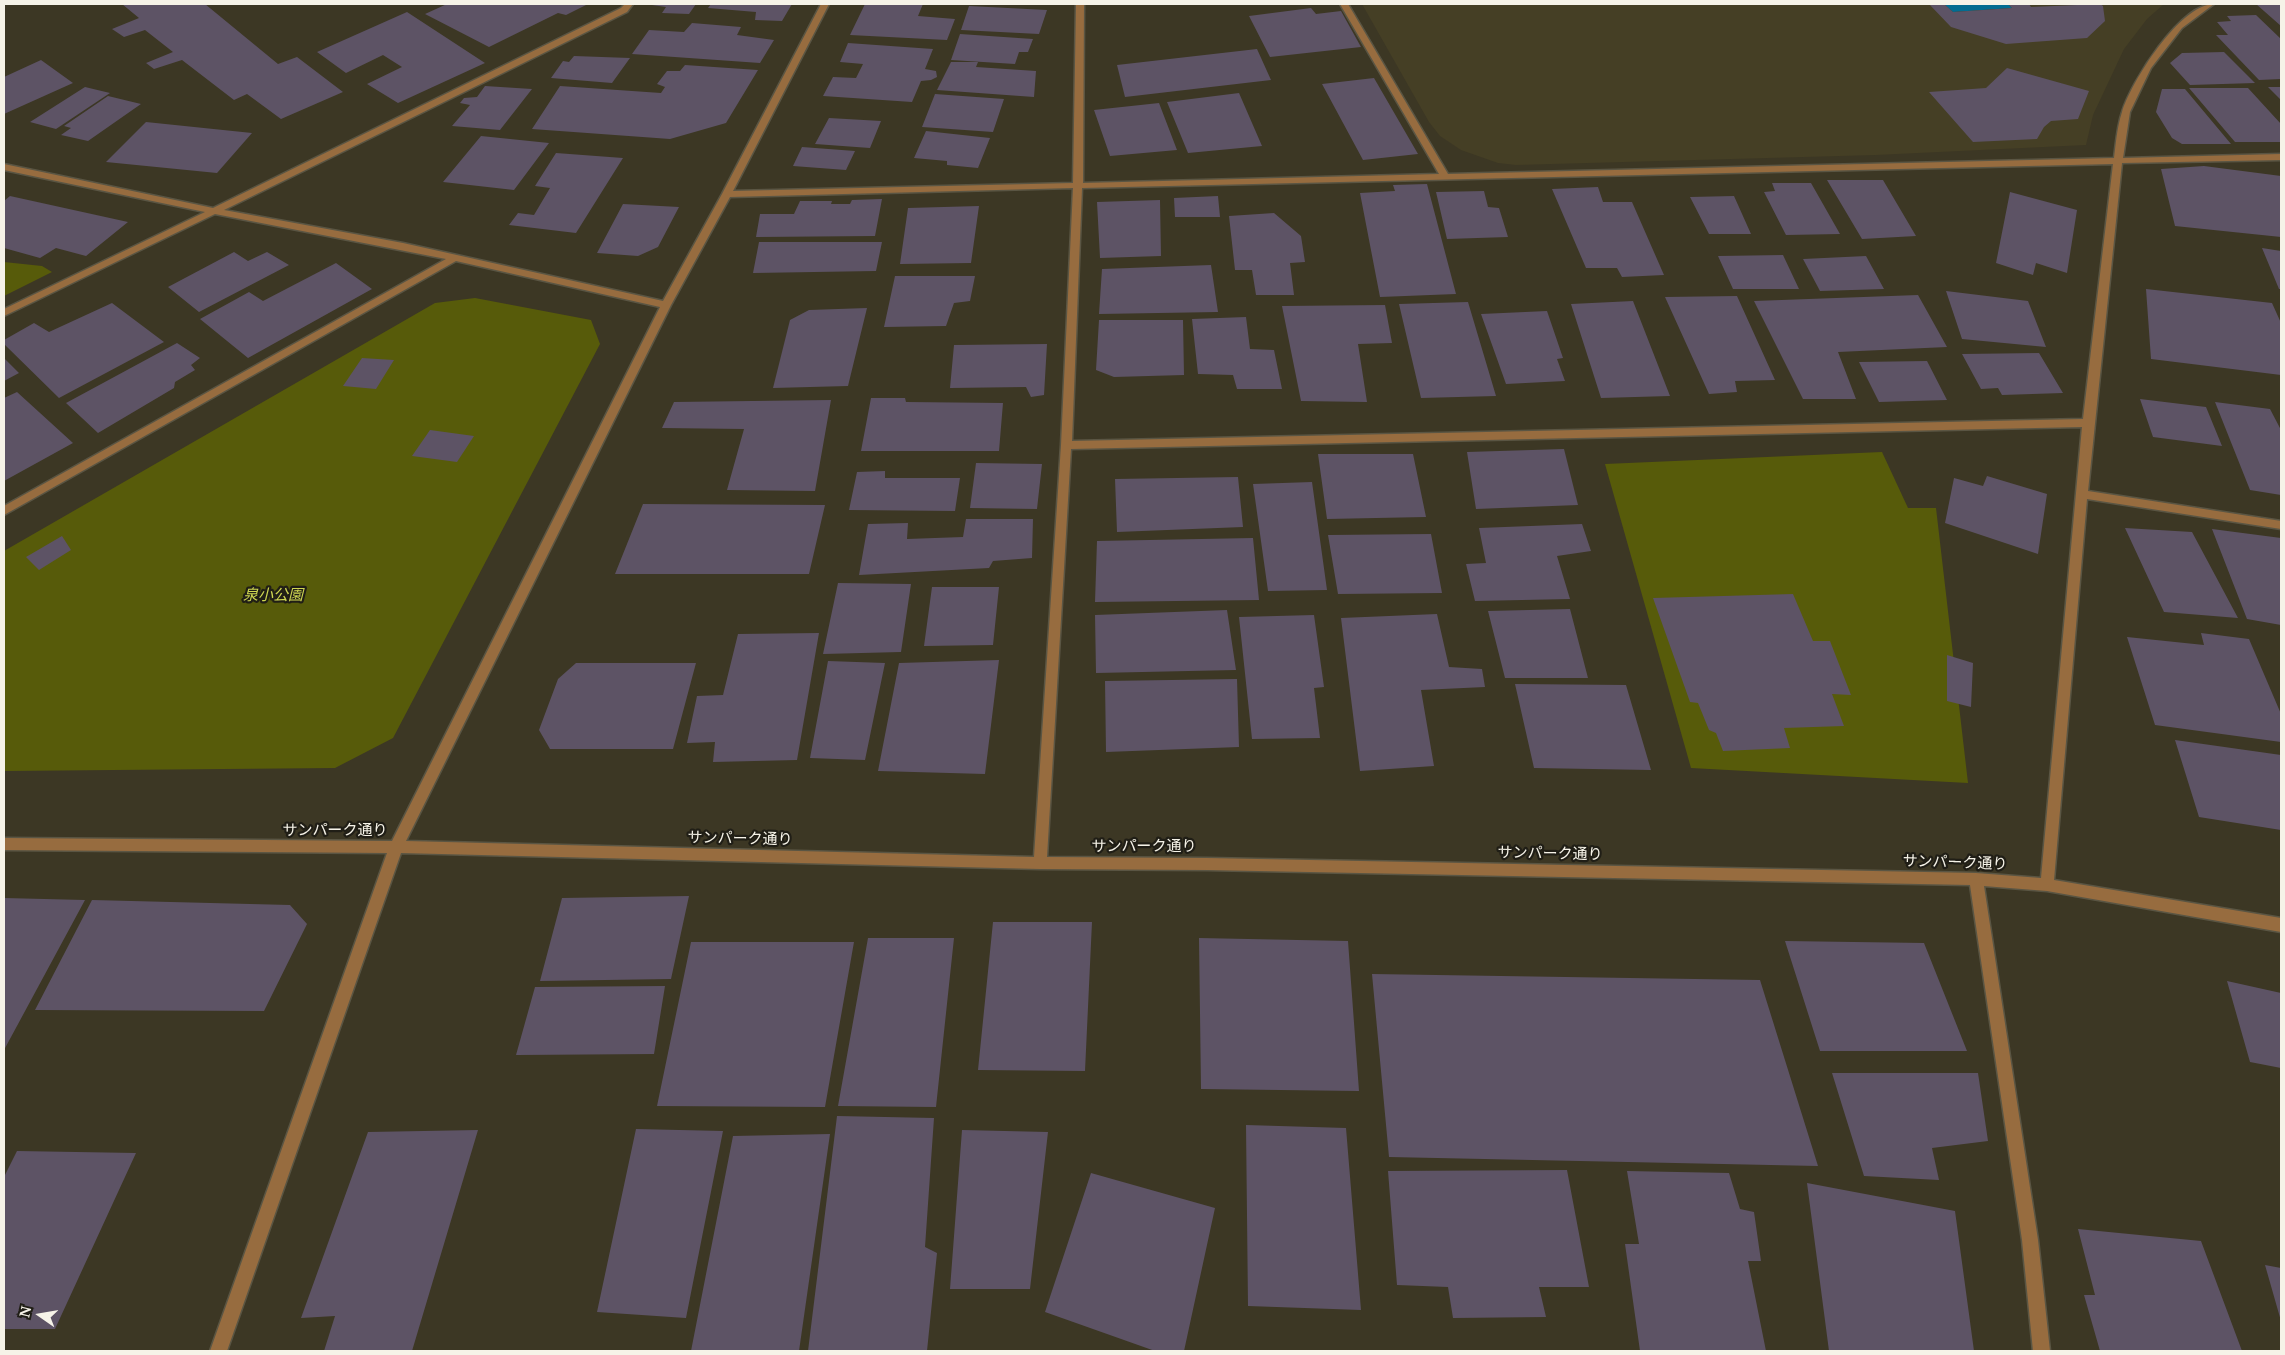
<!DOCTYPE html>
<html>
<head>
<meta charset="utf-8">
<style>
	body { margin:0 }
	#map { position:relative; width:2285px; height:1355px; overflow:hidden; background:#3c3724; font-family:"Noto Serif",serif }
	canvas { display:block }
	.frame { position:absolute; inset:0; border:5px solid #f6f3e8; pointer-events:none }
	.north { position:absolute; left:15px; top:1290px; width:50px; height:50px; -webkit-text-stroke:4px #201e16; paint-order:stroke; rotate:283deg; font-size:14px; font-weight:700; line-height:20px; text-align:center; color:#f6f3e8 }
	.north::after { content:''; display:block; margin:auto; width:18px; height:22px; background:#f6f3e8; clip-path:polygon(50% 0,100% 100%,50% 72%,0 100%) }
</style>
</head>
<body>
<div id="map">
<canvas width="2285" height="1355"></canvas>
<div class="frame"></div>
<div class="north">N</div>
</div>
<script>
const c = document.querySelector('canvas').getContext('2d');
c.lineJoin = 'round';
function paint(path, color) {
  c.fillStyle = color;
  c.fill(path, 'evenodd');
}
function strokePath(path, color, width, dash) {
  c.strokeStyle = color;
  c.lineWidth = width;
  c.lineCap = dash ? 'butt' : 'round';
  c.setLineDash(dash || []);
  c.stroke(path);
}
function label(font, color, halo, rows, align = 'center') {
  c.font = font + ' "Noto Serif","Noto Sans JP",serif';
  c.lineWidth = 4.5;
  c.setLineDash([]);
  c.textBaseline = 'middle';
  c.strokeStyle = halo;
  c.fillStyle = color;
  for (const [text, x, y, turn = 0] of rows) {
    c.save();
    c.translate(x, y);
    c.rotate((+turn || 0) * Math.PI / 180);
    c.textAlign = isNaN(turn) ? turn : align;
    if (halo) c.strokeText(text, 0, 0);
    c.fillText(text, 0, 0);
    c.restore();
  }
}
const built = new Path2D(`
	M1362 4H2164L2147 19 2124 49 2093 115 2086 145 1876 155 1516 165 1498 163 1461 150 1440 136 1429 122Z`);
const green = new Path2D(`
	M4 262 42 266 52 272 4 296Z
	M475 298 591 320 600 344 393 738 335 768 4 771V551L435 303Z
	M1882 452 1908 508H1936L1968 783 1691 768 1605 464Z`);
const water = new Path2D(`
	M1944 4H2008L2012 8 1953 12Z`);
const building = new Path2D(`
	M122 4H205L278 64 297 57 343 92 281 119 247 94 234 100 182 60 154 69 146 63 173 52 145 30 124 37 112 29 139 18Z
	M447 4H588L566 15 558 13 489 47 425 14Z
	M645 4H696L689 14 662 13 666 7Z
	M711 4H792L782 21 755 20 756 12 708 8Z
	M865 4H923L918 16 955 19 947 40 850 35Z
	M1929 4H1944L1953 12 2012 8 2008 4H2029L2031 7 2100 4 2103 6 2105 21 2087 38 2006 44 1951 27Z
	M2256 4H2281V26Z
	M969 6 1047 10 1039 34 961 30Z
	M1311 8 1316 14 1341 11 1361 47 1270 57 1249 16Z
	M407 12 485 63 398 103 367 84 402 67 383 55 346 73 317 52Z
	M2256 15 2281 39V79L2259 80 2216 35H2228L2217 22 2231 21 2227 16Z
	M692 23 741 27 737 35 774 40 760 63 632 54 649 30 684 32Z
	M960 34 1033 39 1028 52H1019L1015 64 951 60Z
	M848 43 933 49 925 69 936 71 937 77 931 80 921 81 912 102 823 96 833 77 856 78 863 64 840 62Z
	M1257 49 1271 80 1125 97 1117 65Z
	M2224 52 2255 83 2190 85 2170 63 2182 53Z
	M574 56 630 58 612 83 551 78 563 61 569 62Z
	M41 60 73 83 4 114V77Z
	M951 62H978L976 67 1036 71 1034 97 937 90Z
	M685 65 758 70 726 123 670 139 532 129 560 86 661 93 665 87 657 84 667 71H680Z
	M2007 68 2089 91 2078 119 2051 121 2044 127 2037 139 1973 142 1929 92 1986 88Z
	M1374 78 1418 154 1363 160 1322 84Z
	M485 86 532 89 500 130 452 126 470 105 460 103 464 98 477 97Z
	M85 87 110 93 56 129 30 122Z
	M2268 87H2281V100Z
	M2189 88H2248L2281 124V142H2235Z
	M2162 89H2185L2231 144H2182L2172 138 2156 112Z
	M1239 93 1262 146 1188 153 1167 102Z
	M935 94 1004 99 993 132 922 127Z
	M108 96 141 104 88 141 61 135 71 128 64 126Z
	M1159 103 1177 150 1110 156 1094 110Z
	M829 118 881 121 870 148 815 144Z
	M146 122 252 133 217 173 106 162Z
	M926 131 990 138 978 168 947 165V161L914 158Z
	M481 136 549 143 514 190 443 182Z
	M802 147 855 151 846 170 793 166Z
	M556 153 623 158 576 233 509 225 518 213 534 215 550 188 535 186Z
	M2204 166 2281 176V237L2175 226 2161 169Z
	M1827 180H1883L1916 236 1862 239Z
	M1772 183H1811L1840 234 1786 235 1764 192 1775 191Z
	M1427 184 1456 294 1380 297 1360 193 1395 191 1393 185Z
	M1598 187 1603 202H1632L1664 275 1622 277 1617 268H1586L1552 189Z
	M1484 191 1488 207 1499 208 1508 237 1447 239 1436 192Z
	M2010 192 2077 210 2067 273 2036 263 2033 275 1996 263Z
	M10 196 128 222 86 256 56 248 40 258 4 248V201Z
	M1218 196 1220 217H1175L1174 198Z
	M1734 196 1751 234H1709L1690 197Z
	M882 199 875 236 756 237 760 214H794L800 201H832L831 204H850L852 200Z
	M1160 200 1161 256 1100 258 1097 202Z
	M623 204 679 207 658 247 638 256 597 253Z
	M979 206 971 263 900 264 908 208Z
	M1274 213 1301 236 1305 262 1290 263 1294 295H1256L1252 270H1235L1229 216Z
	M759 242H882L876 271 753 273Z
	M2262 248 2281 251V289H2279Z
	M234 252 248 261 267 252 289 265 199 312 168 287Z
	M1783 255 1799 289H1733L1718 256Z
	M1866 256 1884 289 1820 291 1803 259Z
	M336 263 372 289 248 358 200 319 249 292 263 301Z
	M1211 265 1218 312 1099 314 1102 269Z
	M895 276H975L970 301 954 303 946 326 884 327Z
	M2146 289 2272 303 2281 323V375L2151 359Z
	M1946 291 2028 301 2046 347 1962 339Z
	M1918 295 1947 347 1838 352 1856 399H1803L1754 301Z
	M1737 296 1775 380 1735 381 1737 392 1709 394 1665 297Z
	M1633 301 1670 396 1601 398 1571 304Z
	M1468 302 1496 396 1421 398 1399 304Z
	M112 303 164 342 59 398 4 344V340L34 323 49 332Z
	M1385 305 1392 343 1358 344 1367 402 1301 401 1282 306Z
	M867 308 848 386 773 388 790 320 809 310Z
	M1547 311 1563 358 1557 359 1565 381 1506 384 1481 314Z
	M1246 317 1250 349 1274 350 1282 389H1237L1233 375 1198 374 1192 319Z
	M1099 320H1183L1184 375 1114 377 1096 370Z
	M177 343 200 358 191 365 195 370 175 382 174 388 98 433 66 403Z
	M1047 344 1044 395 1031 397 1026 387 950 388 954 345Z
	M2039 353 2063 393 2002 395 1998 388 1981 389 1962 354Z
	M4 358 19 373 4 381Z
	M362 358 394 360 376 389 343 386Z
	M1927 361 1947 400 1879 402 1859 362Z
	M17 392 73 443 4 481V398Z
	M871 398H905L906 402 1003 403 999 451H861Z
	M2140 399 2206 407 2222 446 2153 437Z
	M831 400 815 491 727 490 744 429 662 428 674 402Z
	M2215 402 2270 409 2281 430V495L2250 490Z
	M430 430 474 436 457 462 412 456Z
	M1564 449 1578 505 1476 509 1467 452Z
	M1318 454H1413L1426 517 1327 519Z
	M976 463 1042 464 1037 509 970 508Z
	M885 471V478H960L955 511 849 510 857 472Z
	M1987 476 2047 494 2038 554 1945 523 1954 478 1983 486Z
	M1238 477 1243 527 1117 532 1115 479Z
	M1312 482 1327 590 1268 591 1253 484Z
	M643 504 825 505 809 574H615Z
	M966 519H1033L1032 558 993 561 989 568 859 575 868 524 908 523 907 539 963 537Z
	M1582 524 1591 551 1557 556 1570 599 1475 601 1466 564 1486 563 1479 528Z
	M2125 528 2192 532 2238 618 2164 612Z
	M2212 529 2281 538V625L2247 619Z
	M1431 534 1442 593 1338 594 1328 535Z
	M62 536 71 550 39 570 26 557Z
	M1253 538 1259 600 1095 602 1097 541Z
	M838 583 911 584 901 652 823 654Z
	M932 587H999L993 645 924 646Z
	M1793 594 1813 641H1830L1851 695 1832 694 1844 726 1784 728 1790 748 1723 751 1716 733 1709 730 1698 703 1690 702 1653 598Z
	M1570 609 1588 678H1505L1488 611Z
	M1227 610 1236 670 1096 673 1095 615Z
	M1437 614 1449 667 1482 669 1485 687 1421 690 1434 766 1360 771 1341 618Z
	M1314 615 1324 687 1314 688 1320 738 1252 739 1239 617Z
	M819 633 797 760 713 762 715 742 687 743 697 696 723 695 738 634Z
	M2201 633 2249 639 2281 714V742L2155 725 2127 637 2204 645Z
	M1947 655 1973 663 1971 707 1947 701Z
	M999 660 985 774 878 771 899 663Z
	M828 661 885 663 865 760 810 758Z
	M576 663H696L673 749H550L539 730 558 679Z
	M1237 679 1239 747 1106 752 1105 681Z
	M1515 684 1626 685 1651 770 1534 768Z
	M2175 740 2281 755V830L2199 817Z
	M689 896 671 979 540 981 562 898Z
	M4 898 85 900 4 1050Z
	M92 900 290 905 307 924 264 1011 35 1010Z
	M993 922H1092L1085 1071 978 1070Z
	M868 938H954L936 1107 838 1106Z
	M1199 938 1348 941 1359 1091 1201 1089Z
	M1785 941 1924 943 1967 1051H1820Z
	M691 942H854L825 1107 657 1106Z
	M1372 974 1760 980 1818 1166 1389 1157Z
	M2227 981 2281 993V1068L2250 1062Z
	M665 986 654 1054 516 1055 535 987Z
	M1832 1073H1978L1988 1141 1932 1148 1939 1180 1864 1176Z
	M837 1116 934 1118 925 1247 937 1253 927 1351H808Z
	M1246 1125 1346 1128 1361 1310 1248 1306Z
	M636 1129 723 1131 686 1318 597 1312Z
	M478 1130 412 1351H324L335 1316 301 1318 368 1132Z
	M962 1130 1048 1132 1030 1289H950Z
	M830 1134 799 1351H691L733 1136Z
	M17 1151 136 1153 55 1329H4V1177Z
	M1567 1170 1589 1287H1539L1546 1317 1453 1318 1448 1287 1397 1285 1388 1171Z
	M1627 1171 1729 1173 1740 1209 1754 1212 1761 1261H1748L1766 1351H1640L1625 1244H1639Z
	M1091 1173 1215 1208 1184 1351H1155L1045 1312Z
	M1807 1183 1955 1211 1974 1351H1829Z
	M2078 1229 2201 1241 2242 1351H2100L2084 1295H2095Z
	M2265 1265 2281 1268V1321Z`);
const minor = new Path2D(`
	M625 4H633L627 12 224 210 403 243 663 301 722 194 821 4H829L733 191 1073 183 1076 4H1084L1083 183 1439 174 1340 4H1348L1448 174 2114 158C2116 143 2117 127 2122 112 2131 82 2180 4 2214 4L2182 28 2151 68 2130 112 2123 158 2281 154V160L2122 163 2088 491 2281 521V529L2087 499 2054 880 2281 918V932L2047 891 1984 886 2038 1240 2050 1351H2033L2022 1240 1970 885 1207 870 1040 869 401 853 227 1351H210L387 853 4 850V838L392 841 660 307 456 261 4 515V506L446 259 215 214 4 316V309L205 212 4 170V164L213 208 621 8ZM2113 164 2083 419 1072 441 1082 188ZM1073 188 1061 445 1034 857 406 841 671 305 730 197ZM2082 427 2041 878 1976 873 1207 858 1047 857 1071 449Z`);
const parkNames = [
	["泉小公園",273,596]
];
const streetNames = [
	["サンパーク通り",335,831],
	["サンパーク通り",740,839,1],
	["サンパーク通り",1144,847],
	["サンパーク通り",1550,854,1],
	["サンパーク通り",1955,863,2]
];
paint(built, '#453f25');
paint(green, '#575b0a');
paint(water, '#036c91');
paint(building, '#5d5365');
strokePath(minor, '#5a5543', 3);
paint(minor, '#976c3f');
label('italic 15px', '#cfd752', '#201e16', parkNames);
label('15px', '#f6f3e8', '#201e16', streetNames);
</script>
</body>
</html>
